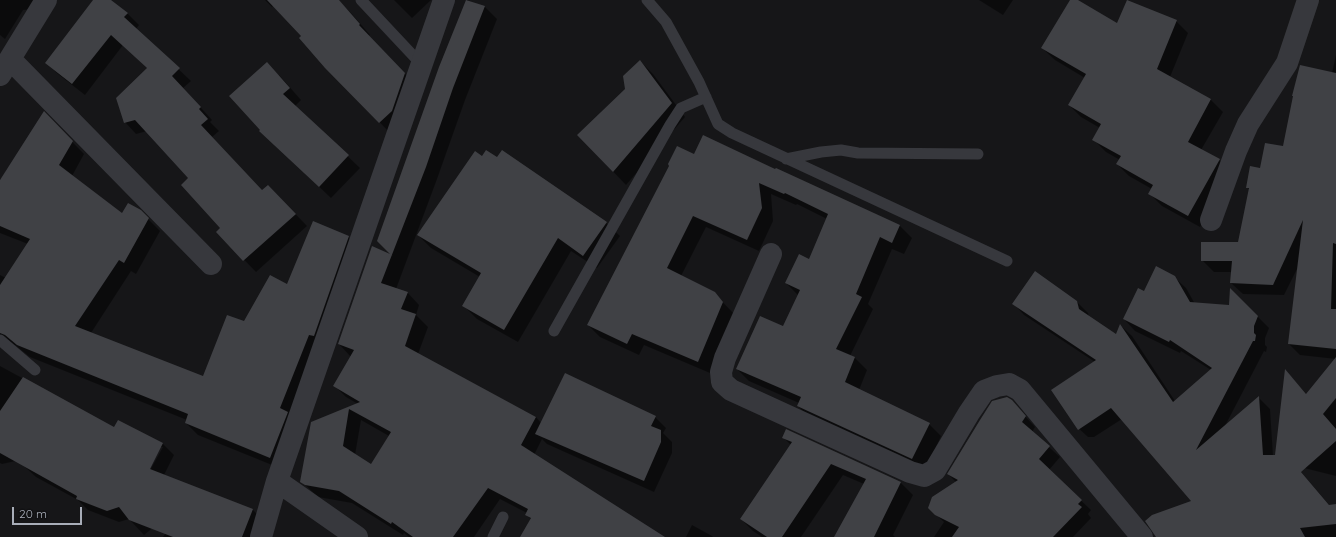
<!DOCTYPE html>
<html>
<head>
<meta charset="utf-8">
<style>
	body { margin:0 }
	#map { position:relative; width:1336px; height:537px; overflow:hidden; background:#161618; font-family:Quicksand,sans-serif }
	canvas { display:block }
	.scale { position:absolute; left:12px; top:507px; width:70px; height:18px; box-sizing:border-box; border:2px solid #a8adb8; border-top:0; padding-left:5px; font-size:12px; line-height:14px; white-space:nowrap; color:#a8adb8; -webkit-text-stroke:3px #111113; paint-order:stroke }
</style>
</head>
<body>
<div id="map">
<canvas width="1336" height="537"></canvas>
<div class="scale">20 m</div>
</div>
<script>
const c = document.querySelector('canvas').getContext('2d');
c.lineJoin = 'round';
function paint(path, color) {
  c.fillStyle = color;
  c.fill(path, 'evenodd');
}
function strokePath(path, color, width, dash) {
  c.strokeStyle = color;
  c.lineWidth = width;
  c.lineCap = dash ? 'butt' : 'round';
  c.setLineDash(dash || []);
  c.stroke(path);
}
const shadow = new Path2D(`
	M0 0H45L35 9 23 10 5 39 0 35Z
	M95 0H110L127 13 139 25 136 29 191 81 183 88 212 120 210 122 219 131 212 137 262 191 280 198 307 226 256 272 217 232 222 228 190 179 147 131 136 134 125 122 148 69 123 45 85 95 58 74 46 63Z
	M265 0H338L351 13 370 35 369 36 415 84 390 133 326 67 302 36 273 6 272 7Z
	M394 0H431L412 18Z
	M467 0 485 7 497 19 465 100 437 179 396 289 407 292 419 305 416 315 428 327 418 354 536 417 541 423 655 417 666 428 663 433 672 442V453L654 492 547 444 542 439 534 455 661 537H521L531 519 526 515 527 513 500 499 474 537H409L404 533 403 535 352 503 318 497 301 481 312 422 358 404 346 397 334 385 351 357 339 344 372 247 393 256 378 241ZM361 420 389 436 371 465 355 455Z
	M979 0H1013L1003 15Z
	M1071 0H1077L1118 24 1176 21 1188 33 1170 77 1211 100 1223 112 1201 150 1219 160 1231 172 1200 227 1162 206 1150 194 1152 189 1129 176 1117 164 1120 160 1106 152 1094 140 1100 128 1081 117 1069 105 1085 78 1055 60 1042 48Z
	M1336 55V359L1300 355 1289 344 1298 267 1284 295 1243 294 1231 283 1232 272H1214L1202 260 1239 243 1250 190 1247 187 1261 169 1284 148 1332 73Z
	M640 61 653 74 685 117 626 185 578 135 626 89Z
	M279 75 301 100 295 106 360 168 331 198 272 142Z
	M44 113 84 154 72 176 122 215 140 211 160 231 136 274 131 271 91 333 204 378 244 323 287 285 348 237 360 249 282 469 198 435 186 423 187 420 30 357 15 345 0 343V275L6 278 28 244 0 233V179H1Z
	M502 151 606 223 620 236 597 268 571 251 518 342 477 319 464 306 480 277 431 248 418 235 482 157 497 158Z
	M695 156 776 171V169L900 226 912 238 904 254 892 249 868 304 873 309 850 356 855 358 867 370 859 390 929 424 941 436 925 471 810 418 798 406 799 403 749 381 737 369 784 327 798 295 786 283 809 261 827 219 797 204 796 205 771 194 773 221 759 251 706 227 681 276 714 293 735 315 710 373 644 345 639 355 600 337 588 325Z
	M1174 277 1186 288 1195 304 1230 306 1231 290 1269 328 1265 338V345L1267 347 1266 352 1264 351 1225 426 1259 398 1270 409 1273 456H1280L1286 371 1307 395 1336 359V476L1296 466 1330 506 1336 505V537H1158L1193 502 1122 419 1094 437H1088L1076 426 1095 362 1024 315 1013 303 1077 302 1088 313 1089 317 1116 335 1121 326 1132 336 1175 401 1211 370 1181 351 1180 353 1135 331 1124 319 1144 292Z
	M0 366 114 428 118 421 163 444 174 455 164 475 253 510 265 522 259 537H163L193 495 144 535 129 519 119 522 88 510 78 500 36 477 24 466 29 458 2 464 0 463ZM160 447H163L148 474 147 473Z
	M1011 401 1035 427 1032 432 1060 457 1049 470 1091 510 1088 514 1091 518 1073 537H934L944 522 929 508 956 482 948 474Z
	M787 430 901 483 913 495 893 535 895 537H835L864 484 843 475 801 537H762L753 531 741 519 791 445 784 438Z
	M692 525 712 536 713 537H686Z`);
const building = new Path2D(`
	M93 0H111L128 13 124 17 180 68 172 76 201 107 199 109 208 119 201 125 262 190 268 185 296 214 243 261 216 232 220 228 181 185 188 178 135 120 124 123 116 98 147 68 111 35 72 84 45 63Z
	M267 0H339L360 24 359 25 405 73 392 111 379 123 325 68 299 38 301 36Z
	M466 0 485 6 453 88 426 167 381 283 408 292 401 309 416 314 405 346 536 417 521 445 665 537H520L531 518 525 515 528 509 488 488 453 537H413L392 522 391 524 339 491 305 485 300 482 311 422 360 402 333 386 354 350 338 344 372 246 390 254 377 241 439 67ZM349 409 391 432 371 464 343 446Z
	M1070 0H1078L1117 23 1127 0 1177 20 1157 69 1211 99 1188 142 1220 159 1188 216 1148 194 1153 185 1116 164 1121 156 1092 140 1101 124 1068 105 1086 74 1041 48Z
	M640 60 672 103 613 172 577 135 625 89 623 76Z
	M267 62 290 88 283 94 349 155 319 187 259 131 260 130 229 96Z
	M1300 65 1336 73V244L1333 243 1331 309H1336V349L1288 344 1303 220 1273 285 1230 283 1232 261H1201V242H1238L1249 188H1246L1250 166 1260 168 1265 143 1283 146 1293 96H1292Z
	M44 111 73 141 59 165 122 213 128 203 141 210 149 218 124 263 119 260 75 326 203 376 227 315 244 321 270 275 287 284 313 221 349 236 314 336 309 335 280 408 288 412 270 458 185 423 188 414 17 345 5 335 0 333V285L30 239 0 226V180Z
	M703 135 775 169 776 168 900 225 892 243 880 237 856 294 862 297 836 349 855 357 845 382 930 423 912 459 797 406 801 397 736 369 760 316 783 326 800 290 785 283 799 254 809 259 828 214 785 193 784 194 759 183 762 208 747 240 693 216 667 268 715 292 723 302 698 362 632 334 627 344 587 325 669 166 668 164 677 146 694 154Z
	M486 150 497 157 502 150 607 222 583 256 558 238 504 330 462 306 481 273 417 235 475 151 482 156Z
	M1156 266 1175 276 1190 302 1229 305 1230 288 1258 316 1254 326V333L1256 335 1255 341H1253L1196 450 1259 396 1263 455H1275L1285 369 1306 394 1336 357V398L1323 414 1336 429V441L1301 472 1329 505 1336 504V524L1300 528 1305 537H1156L1145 521 1152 515 1191 501 1111 408 1078 430 1051 390 1096 360 1012 304 1035 271 1077 301 1079 309 1116 334 1120 324 1173 402 1212 368 1170 340 1169 342 1123 319 1138 288 1144 291Z
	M565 373 656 416 651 426 661 430V442L644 481 535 434Z
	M23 377 114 427 118 420 163 443 150 469 253 509 242 537H173L129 520 119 507 107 511 76 499 77 496 0 453V411Z
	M1007 397 1012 400 1026 416 1022 422 1050 446 1039 459 1082 500 1078 504 1082 507 1053 537H952L959 527 935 515 928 508 932 497 958 480 947 474 980 420 992 401Z
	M786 429 901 482 874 537H834L866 479 831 464 782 537H767L740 519 792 442 782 438Z`);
const lane = new Path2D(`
	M361 0 421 64
	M647 0 666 22 699 82 718 124 732 133 1007 261
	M786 159 821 152 841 150 858 153 978 154
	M554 331 670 125 681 108 706 97
	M0 340 35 370
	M493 537 503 517`);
const street = new Path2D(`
	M10 59 211 264
	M0 75 46 0
	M1211 220 1236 151 1248 124 1287 63 1308 0
	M771 254 725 358 721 372 722 382 731 390 910 472 924 476 935 470 969 413 984 391 997 386 1009 384 1020 390 1142 537
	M277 481 357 537
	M261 537 277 481 444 0`);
paint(shadow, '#0007');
paint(building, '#404145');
strokePath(lane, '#37383d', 11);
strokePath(street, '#37383d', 22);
</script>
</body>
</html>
